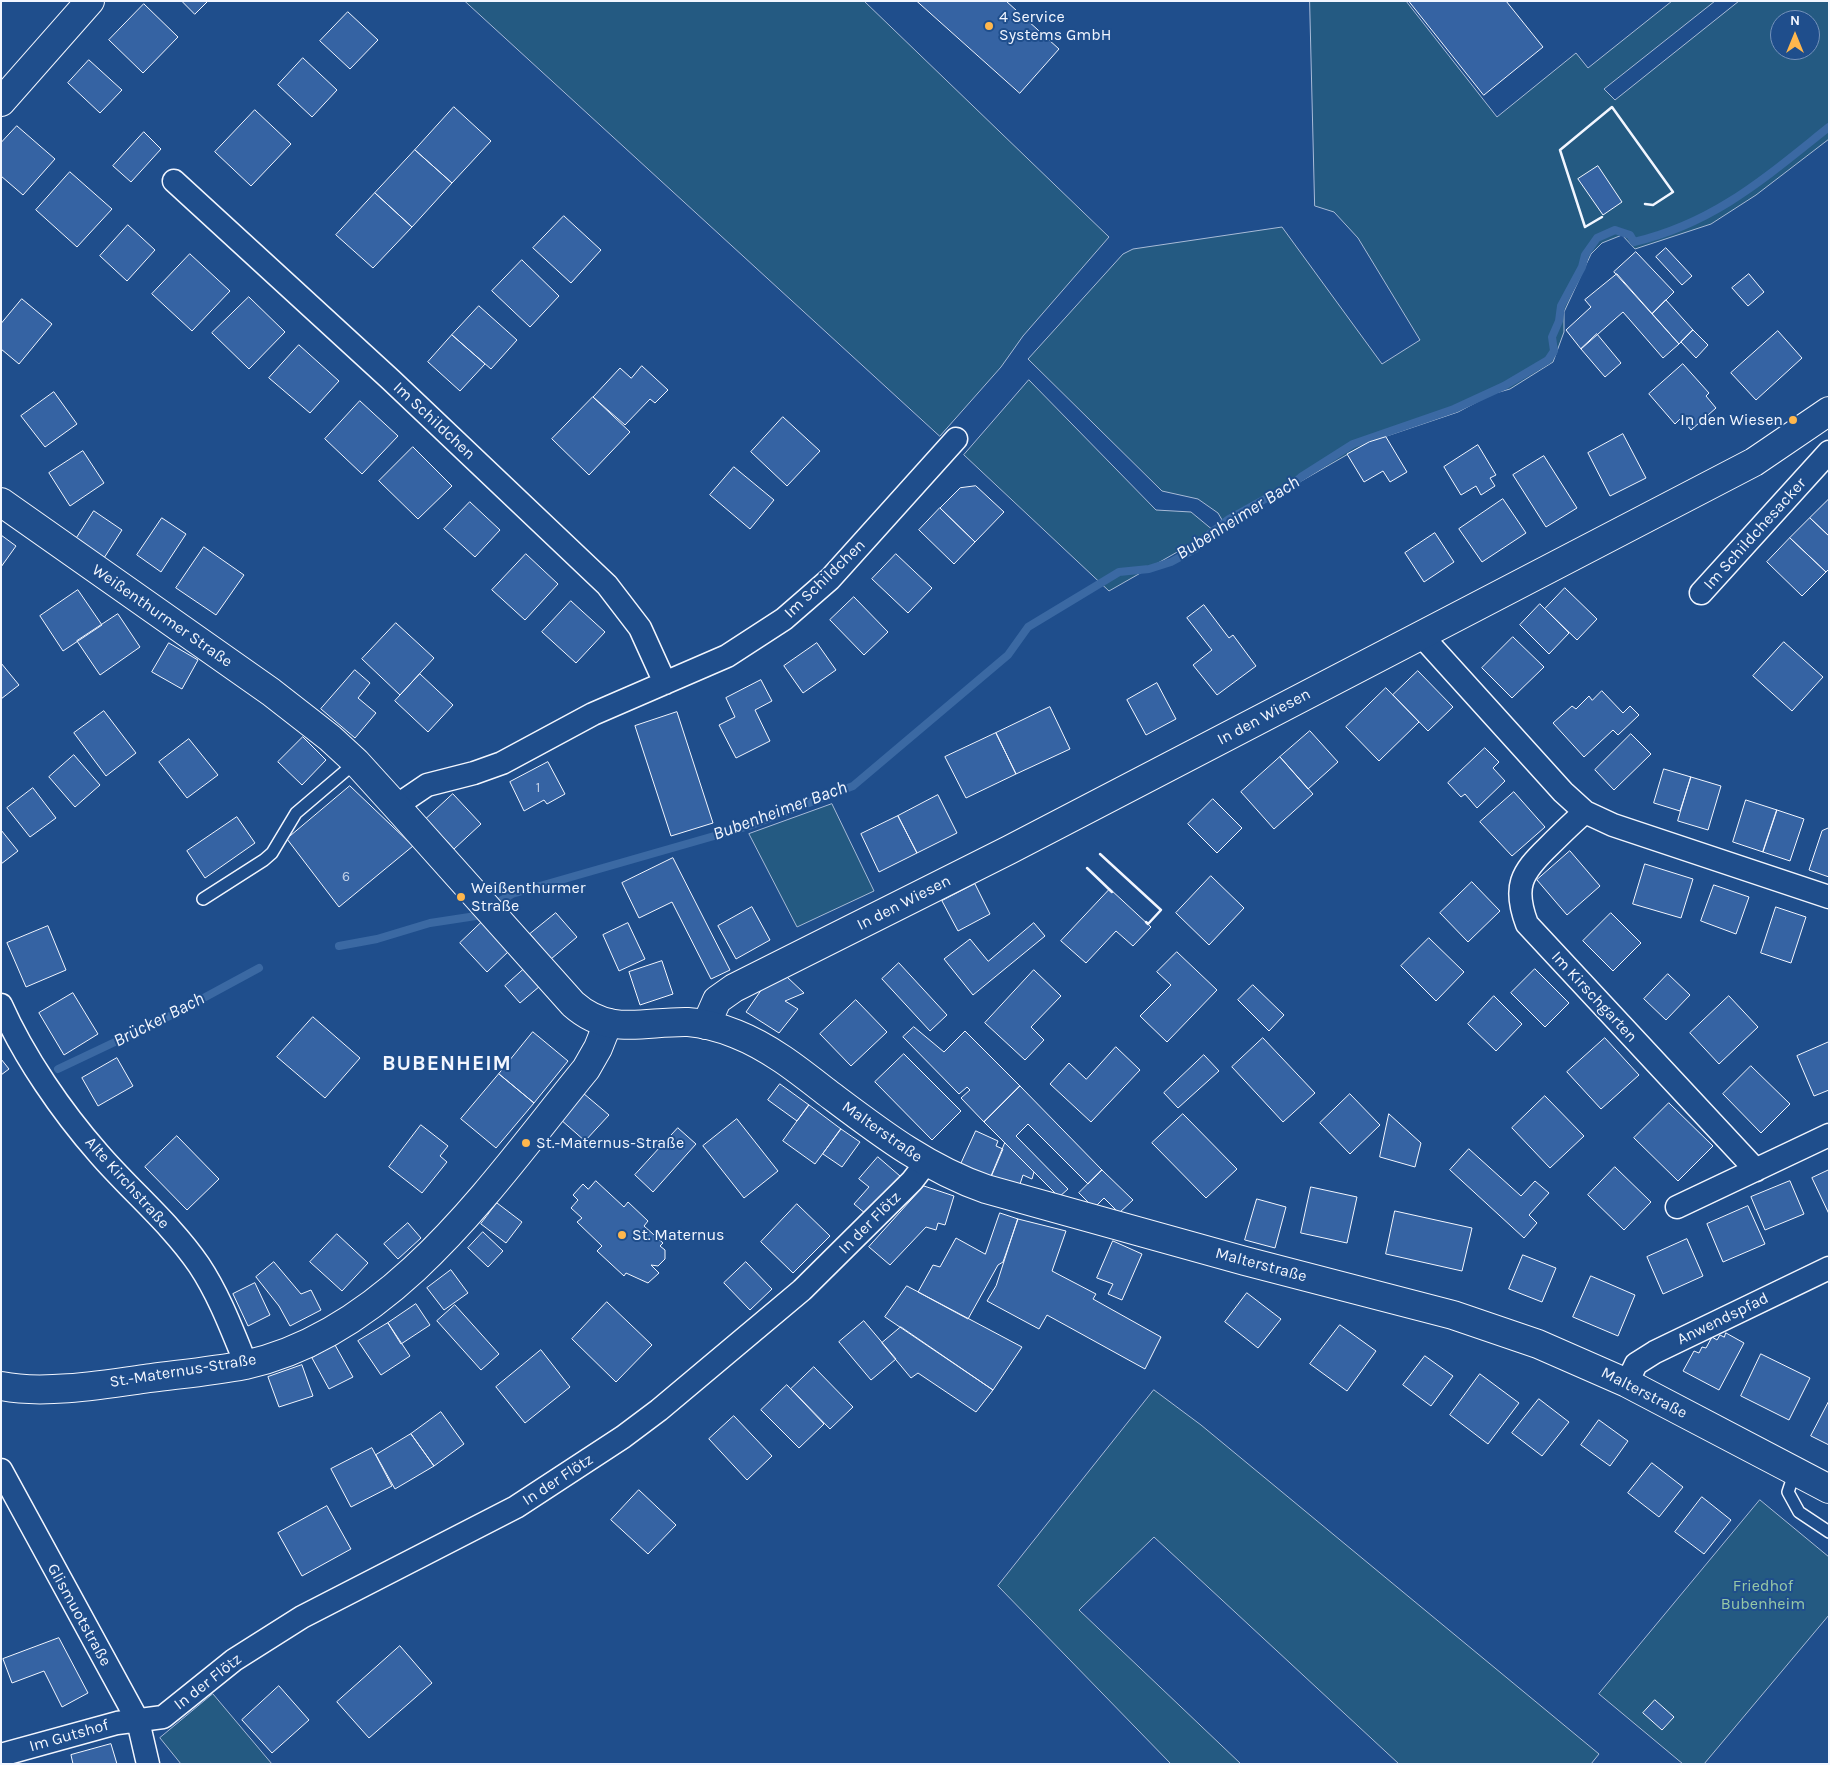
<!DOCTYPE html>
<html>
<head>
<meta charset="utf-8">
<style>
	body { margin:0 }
	#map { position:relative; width:1830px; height:1765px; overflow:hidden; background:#1f4e8c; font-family:Karla,sans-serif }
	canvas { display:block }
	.frame { position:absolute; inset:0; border:2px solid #f2f6ff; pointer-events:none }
	.north { position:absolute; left:1770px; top:10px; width:50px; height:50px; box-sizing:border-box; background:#1f4e8c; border:1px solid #7391ba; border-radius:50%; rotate:0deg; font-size:14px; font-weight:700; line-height:20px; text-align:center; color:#f2f6ff }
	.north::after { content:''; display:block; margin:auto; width:18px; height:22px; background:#ffb74d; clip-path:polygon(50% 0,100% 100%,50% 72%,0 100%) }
</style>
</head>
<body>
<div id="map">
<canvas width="1830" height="1765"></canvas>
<div class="frame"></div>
<div class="north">N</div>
</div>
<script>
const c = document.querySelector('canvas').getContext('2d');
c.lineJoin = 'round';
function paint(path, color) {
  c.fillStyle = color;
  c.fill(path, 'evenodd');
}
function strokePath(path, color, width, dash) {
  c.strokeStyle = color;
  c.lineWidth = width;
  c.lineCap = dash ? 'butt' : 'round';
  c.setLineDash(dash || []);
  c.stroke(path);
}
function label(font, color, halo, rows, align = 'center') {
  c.font = font + ' Karla,sans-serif';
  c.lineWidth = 4;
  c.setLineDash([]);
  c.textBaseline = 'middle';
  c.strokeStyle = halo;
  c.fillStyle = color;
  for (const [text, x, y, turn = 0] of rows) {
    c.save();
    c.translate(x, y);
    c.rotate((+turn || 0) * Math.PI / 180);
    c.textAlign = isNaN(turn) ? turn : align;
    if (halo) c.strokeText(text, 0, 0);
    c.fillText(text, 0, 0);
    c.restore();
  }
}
const green = new Path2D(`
	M465 1H864L1109 237 1023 336 1001 367 940 436Z
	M1310 1H1406L1497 117 1576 53 1588 68 1672 1H1715L1604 89 1615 100 1739 1H1829V139L1756 195 1711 224 1635 249 1622 235 1602 243 1591 254 1564 312V332L1553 362 1510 389 1492 394 1458 412 1369 442 1225 525 1218 513 1198 499 1162 491 1028 359 1123 254 1133 249 1282 227 1382 364 1420 340 1358 238 1334 212 1315 206ZM1780 20H1810V50H1780Z
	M1029 380 1156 510 1191 512 1214 531 1109 591 964 455Z
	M832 804 874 891 797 927 749 834Z
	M1154 1390 1201 1425 1599 1754 1591 1764H1399L1154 1537 1079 1610 1241 1764H1171L998 1586Z
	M1760 1500 1829 1557V1615L1704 1764H1683L1599 1694Z
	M213 1694 272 1764H181L160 1738Z`);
const stream = new Path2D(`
	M339 946 377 939 430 923 476 916 512 894 749 826 853 786 1008 655 1028 627 1119 572 1149 569 1171 562 1195 549 1207 536 1229 519 1265 499 1282 493 1301 477 1353 444 1454 409 1504 386 1548 360 1554 351 1552 337 1559 321 1561 306 1582 267 1585 255 1597 238 1615 230 1630 235 1634 242C1715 223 1766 177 1829 127
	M58 1069 174 1014 259 968`);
const building = new Path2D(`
	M182 1H208L195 14Z
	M917 1H1006L1059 49 1020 93Z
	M1409 1H1506L1543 47 1484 95Z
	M144 4 178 37 143 73 109 40Z
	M348 12 378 40 350 69 320 41Z
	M303 58 337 90 312 117 278 85Z
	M89 60 122 90 100 113 68 83Z
	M454 107 491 141 452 183 415 150Z
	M255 110 291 144 251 186 215 152Z
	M17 126 55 159 23 195 1 176V143Z
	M144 132 161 149 131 182 113 166Z
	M415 150 452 183 412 227 375 193Z
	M1598 166 1622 202 1603 215 1578 179Z
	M70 172 112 209 77 247 36 210Z
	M375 193 412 227 373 268 336 235Z
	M564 216 601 250 571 283 533 248Z
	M128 225 155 250 127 281 100 256Z
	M1666 248 1692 276 1682 285 1656 257Z
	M1636 252 1674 292 1652 314 1614 272Z
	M190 254 230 291 192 331 152 294Z
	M522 260 559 296 530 327 492 291Z
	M1617 274 1679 344 1663 358 1623 312 1581 349 1566 330 1591 307 1585 300Z
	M1749 274 1764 292 1748 306 1732 288Z
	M249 297 285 332 249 369 212 333Z
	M22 299 52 324 19 364 1 349V324Z
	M1666 300 1693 330 1679 344 1652 314Z
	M479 306 517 340 491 369 452 335Z
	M1693 330 1708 345 1696 358 1681 342Z
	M1778 331 1802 358 1756 400 1731 373Z
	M1597 334 1621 363 1605 377 1581 349Z
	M452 335 485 364 460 391 428 362Z
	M299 345 339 381 310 413 269 378Z
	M1683 364 1709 393 1706 396 1716 408 1691 430 1681 418 1675 424 1649 394Z
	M642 366 668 390 655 403 650 399 625 425 593 397 620 368 631 378Z
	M54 392 77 424 45 447 21 416Z
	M593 397 630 432 589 475 552 439Z
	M360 401 398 436 362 474 325 439Z
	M783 417 820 451 787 486 751 452Z
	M1623 434 1646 478 1610 496 1588 453Z
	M1386 437 1407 472 1390 482 1383 471 1364 482 1347 454 1369 442Z
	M1478 445 1496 475 1490 478 1495 486 1481 495 1476 486 1461 495 1444 467Z
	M413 447 452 486 418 519 379 481Z
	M83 451 104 483 70 506 49 473Z
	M1544 456 1577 508 1546 527 1513 475Z
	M734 467 774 500 750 529 710 495Z
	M976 486 1004 512 975 542 940 508 960 488Z
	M1503 499 1526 533 1482 562 1459 529Z
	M1829 499V536L1810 518Z
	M470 502 500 530 475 557 444 529Z
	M940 508 975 542 954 564 919 530Z
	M94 511 122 530 104 558 76 539Z
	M162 518 186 534 161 572 137 555Z
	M1810 518 1829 536V569L1826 572 1790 538Z
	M1435 533 1454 562 1424 582 1405 553Z
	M1 535 16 546 1 567Z
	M1790 538 1826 572 1802 596 1767 562Z
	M204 547 244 575 216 615 176 588Z
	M526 554 558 584 525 620 492 590Z
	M896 554 932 588 908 613 872 579Z
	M1565 588 1597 619 1577 640 1545 609Z
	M78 590 102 625 63 651 40 616Z
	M854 597 888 632 864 655 830 620Z
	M571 601 605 632 576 663 542 632Z
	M1540 604 1569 633 1549 654 1520 625Z
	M1204 605 1229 638 1233 635 1256 666 1217 695 1193 665 1212 650 1187 618Z
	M118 614 140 647 100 675 77 641Z
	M396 623 434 658 400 695 362 659Z
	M1513 637 1544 667 1512 698 1482 668Z
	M1784 642 1823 677 1792 711 1753 676Z
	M169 643 198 660 182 689 152 672Z
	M817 643 836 670 803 693 784 666Z
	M1 663 19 685 1 699Z
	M355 670 370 683 358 698 376 713 355 738 321 709Z
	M1418 671 1453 707 1428 731 1393 695Z
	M420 674 453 705 428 732 395 701Z
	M761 680 772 701 755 710 770 741 736 758 719 725 735 717 726 698Z
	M1157 683 1176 719 1146 735 1127 700Z
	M1386 688 1419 722 1379 761 1346 727Z
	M1602 691 1623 713 1630 706 1639 715 1618 735 1613 730 1584 757 1553 723 1572 706 1576 709 1589 696 1592 700Z
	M1050 707 1070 749 1016 774 996 733Z
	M104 711 136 753 106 776 74 733Z
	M677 712 713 823 671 836 635 726Z
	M1310 731 1338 762 1308 789 1280 757Z
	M996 733 1016 774 966 798 945 757Z
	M1631 734 1651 754 1614 790 1595 770Z
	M303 737 326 760 302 785 278 762Z
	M189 739 218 775 187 798 159 762Z
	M1485 748 1499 762 1493 768 1505 781 1477 808 1465 794 1461 797 1448 783Z
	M74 755 100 785 75 807 49 777Z
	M1280 757 1313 794 1274 829 1241 792Z
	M548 762 565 794 547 804 544 800 524 811 510 782Z
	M1664 769 1691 777 1680 811 1654 803Z
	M1691 777 1721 786 1708 830 1678 821Z
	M350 786 413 846 339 907 287 839Z
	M33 788 56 818 30 837 7 808Z
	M1514 792 1545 827 1512 856 1480 822Z
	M453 794 481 824 454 849 426 819Z
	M938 795 957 833 917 853 898 816Z
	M1213 799 1242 828 1217 853 1188 824Z
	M1746 800 1777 810 1763 852 1733 842Z
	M1777 810 1804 819 1790 861 1763 852Z
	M898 816 917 853 879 872 861 834Z
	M237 817 255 843 205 878 187 851Z
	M1829 828V877L1809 870 1822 831Z
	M1 830 18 851 1 864Z
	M1570 851 1600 886 1567 915 1537 880Z
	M673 858 730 970 711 979 672 902 639 918 622 883Z
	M1645 864 1693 879 1681 918 1633 904Z
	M1211 876 1244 908 1209 945 1176 913Z
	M1472 882 1500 911 1468 942 1440 913Z
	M975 884 990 914 958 931 942 901Z
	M1714 885 1749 897 1736 934 1701 921Z
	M1110 889 1151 927 1133 946 1116 931 1086 963 1061 941Z
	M752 907 770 940 736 959 718 926Z
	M1776 907 1806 917 1791 963 1761 953Z
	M556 913 577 937 551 959 530 934Z
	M1611 913 1641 943 1613 971 1583 941Z
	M483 921 510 950 487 972 460 943Z
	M628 923 645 959 619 971 603 935Z
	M1034 923 1045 936 973 995 944 959 970 939 988 961Z
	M48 926 66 970 26 987 7 943Z
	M1429 938 1464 972 1436 1001 1401 966Z
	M1177 952 1217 990 1167 1042 1140 1016 1171 985 1157 972Z
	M662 961 673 994 640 1005 629 972Z
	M899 963 947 1015 930 1031 882 979Z
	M524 969 540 986 520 1003 505 986Z
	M1535 969 1569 1003 1545 1027 1511 993Z
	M1034 970 1061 996 1031 1027 1044 1040 1025 1060 985 1023Z
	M1668 974 1690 995 1666 1020 1644 999Z
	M787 977 804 993 785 1001 798 1009 779 1033 746 1012 764 986Z
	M1253 985 1284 1015 1269 1031 1238 1000Z
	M73 993 98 1034 64 1055 39 1013Z
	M1494 996 1522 1024 1496 1051 1468 1024Z
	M1729 996 1758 1027 1719 1064 1690 1033Z
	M856 1000 887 1032 851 1066 820 1034Z
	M313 1017 360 1058 325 1098 277 1057Z
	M914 1027 944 1052 965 1031 1020 1086 984 1122 961 1098 970 1090 967 1087 959 1094 903 1037Z
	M533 1032 568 1061 534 1103 499 1074Z
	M1263 1038 1315 1093 1283 1122 1232 1067Z
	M1605 1038 1639 1075 1601 1109 1567 1072Z
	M1829 1042V1090L1814 1096 1797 1056Z
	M1116 1047 1140 1070 1091 1122 1050 1084 1069 1063 1086 1079Z
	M904 1054 961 1111 932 1140 875 1082Z
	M1204 1055 1219 1071 1178 1108 1164 1093Z
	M117 1058 133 1086 98 1106 82 1078Z
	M1 1059 9 1069 1 1075Z
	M1751 1066 1790 1104 1761 1133 1723 1094Z
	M499 1074 534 1103 496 1148 461 1119Z
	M780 1084 809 1105 797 1121 768 1100Z
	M1020 1086 1102 1170 1088 1184 1028 1124 1016 1136 1068 1189 1059 1197 984 1122Z
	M583 1093 609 1115 585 1141 560 1119Z
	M1350 1094 1380 1125 1350 1154 1320 1123Z
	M1545 1096 1584 1136 1550 1168 1512 1128Z
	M1669 1103 1713 1146 1678 1181 1634 1138Z
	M809 1105 841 1129 815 1164 783 1141Z
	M1183 1114 1237 1169 1206 1198 1152 1143Z
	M1389 1114 1421 1143 1415 1167 1380 1157Z
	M737 1119 778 1171 744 1198 703 1146Z
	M421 1125 448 1146 440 1156 447 1162 422 1193 389 1167Z
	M678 1128 696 1144 653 1192 635 1175Z
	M841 1129 860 1142 842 1167 823 1154Z
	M976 1131 998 1141 996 1146 1003 1149 991 1177 961 1164Z
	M177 1136 219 1179 187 1210 145 1167Z
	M1005 1143 1034 1172 1032 1179 1023 1175 1019 1187 991 1177Z
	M1469 1149 1521 1196 1535 1181 1549 1193 1529 1215 1537 1223 1524 1238 1450 1170Z
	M878 1157 900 1176 866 1214 854 1204 869 1187 859 1179Z
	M1615 1167 1651 1202 1624 1230 1588 1195Z
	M1102 1170 1133 1200 1119 1213 1104 1198 1094 1208 1079 1193Z
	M1829 1170V1214L1812 1178Z
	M596 1181 624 1207 628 1202 648 1221 644 1226 663 1243 660 1246 665 1250V1259L658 1266 651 1265 659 1273 648 1283 626 1273 624 1276 597 1251 602 1246 577 1222 582 1218 571 1208 578 1200 573 1195 583 1184 588 1189Z
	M1790 1181 1804 1214 1765 1230 1751 1197Z
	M924 1186 954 1196 945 1225 938 1223 936 1230 926 1227 890 1265 869 1247Z
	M1311 1187 1357 1197 1347 1243 1301 1233Z
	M1257 1199 1286 1207 1275 1248 1245 1240Z
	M497 1203 522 1222 506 1243 481 1224Z
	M797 1204 830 1236 793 1273 761 1242Z
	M1748 1206 1765 1244 1723 1262 1707 1224Z
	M1395 1211 1472 1228 1462 1271 1386 1254Z
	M1000 1213 1018 1219 1003 1262 998 1265 968 1319 918 1292 933 1265 940 1267 956 1238 985 1254Z
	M1018 1219 1066 1231 1052 1271 1096 1294 1093 1299 1161 1337 1145 1369 1047 1315 1039 1329 987 1301 996 1286Z
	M408 1223 421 1238 398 1259 384 1244Z
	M483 1232 503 1251 488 1267 468 1248Z
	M337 1234 368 1263 342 1291 310 1262Z
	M1687 1239 1703 1276 1663 1294 1647 1257Z
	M1113 1241 1142 1254 1122 1300 1108 1294 1113 1284 1097 1278Z
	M1523 1255 1556 1268 1542 1302 1509 1289Z
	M274 1262 301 1294 311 1290 321 1310 290 1326 279 1306 256 1277Z
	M746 1262 772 1289 750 1310 724 1283Z
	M451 1270 468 1293 444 1310 427 1288Z
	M1591 1276 1635 1295 1618 1336 1573 1317Z
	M255 1283 270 1315 248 1326 233 1294Z
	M907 1286 1022 1347 993 1390 885 1317Z
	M1247 1293 1281 1319 1258 1348 1225 1322Z
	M607 1302 652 1345 616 1382 572 1339Z
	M416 1304 430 1325 401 1344 388 1323Z
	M455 1305 499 1354 481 1370 437 1321Z
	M864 1321 896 1359 871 1380 839 1342Z
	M388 1323 410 1356 381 1375 358 1341Z
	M1340 1325 1376 1351 1347 1391 1310 1364Z
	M901 1327 993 1390 976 1412 918 1373 911 1378 882 1343Z
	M1726 1333 1744 1343 1719 1390 1683 1371 1694 1351 1699 1353 1702 1347 1706 1348 1712 1337 1717 1340 1720 1335 1724 1337Z
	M335 1345 353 1377 329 1389 312 1358Z
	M541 1350 570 1387 525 1423 496 1387Z
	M1761 1354 1810 1378 1789 1420 1741 1396Z
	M1425 1356 1453 1376 1431 1406 1403 1385Z
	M302 1365 313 1396 279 1407 268 1377Z
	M814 1367 853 1407 830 1429 791 1389Z
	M1480 1374 1519 1403 1488 1444 1450 1415Z
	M787 1385 824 1424 799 1448 761 1410Z
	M1539 1399 1569 1422 1542 1456 1512 1433Z
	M1829 1401V1445L1811 1436Z
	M441 1412 464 1444 434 1466 411 1434Z
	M734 1416 772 1456 747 1480 709 1439Z
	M1599 1420 1628 1441 1610 1466 1581 1445Z
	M411 1434 434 1466 395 1489 376 1455Z
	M372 1448 392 1486 351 1507 331 1469Z
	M1652 1463 1683 1487 1659 1517 1628 1493Z
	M639 1490 676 1525 648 1554 611 1520Z
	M1702 1497 1731 1520 1704 1554 1675 1532Z
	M327 1506 351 1549 302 1576 278 1533Z
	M59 1638 88 1693 62 1707 44 1671 12 1683 3 1659Z
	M400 1646 432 1683 369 1738 337 1702Z
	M279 1686 309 1720 272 1753 242 1720Z
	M1655 1700 1674 1717 1662 1730 1643 1713Z
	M111 1744 117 1764H73L71 1755Z`);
const service = new Path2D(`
	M203 899 264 860 272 853 296 813 356 762
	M1795 1471 1788 1492 1799 1512 1829 1532`);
const minor = new Path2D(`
	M174 181 391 380 607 585 640 628 665 683
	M1701 593 1829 452
	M1420 634 1563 792 1585 812 1613 825 1829 897
	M396 806 427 785 474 773 502 763 593 714 727 656 784 619 830 579 956 439
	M1585 812C1572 823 1560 835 1548 847 1521 873 1513 887 1527 924L1756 1170
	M1 1005C24 1057 62 1112 99 1154 131 1191 171 1224 199 1265 219 1295 232 1330 246 1364
	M1677 1207 1829 1135
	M1627 1383 1636 1364 1655 1352 1829 1268
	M1 1470 138 1721 148 1764
	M1 1755 117 1723 163 1717 234 1660 302 1617 516 1507 623 1437 659 1410 802 1290 912 1181 926 1163`);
const tertiary = new Path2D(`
	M1 102 90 1
	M706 1025 717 1000 734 988 1009 850 1754 462 1829 411
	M1 1386C44 1395 108 1384 151 1378 182 1374 214 1371 245 1365 395 1332 495 1180 586 1069L598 1048 608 1023`);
const secondary = new Path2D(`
	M1 502 271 692 330 738 356 762 396 806 573 1004C610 1037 644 1021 688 1022 704 1023 721 1028 736 1034 769 1047 797 1069 825 1091 877 1130 925 1168 986 1189L1245 1261 1453 1315 1538 1344 1627 1383 1829 1489`);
const wall = new Path2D(`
	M1602 217 1585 227 1560 150 1612 107 1673 192 1653 205 1645 204
	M1100 854 1161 910 1148 924 1146 922
	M1087 868 1112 892`);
const markers = [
	[989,26,5,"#ffb74d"],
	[1793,420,5,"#ffb74d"],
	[461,897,5,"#ffb74d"],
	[526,1143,5,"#ffb74d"],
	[622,1235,5,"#ffb74d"]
];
const numberNames = [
	["1",538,788],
	["6",346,877]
];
const poiNames = [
	["4 Service",999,17],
	["Systems GmbH",999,35],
	["In den Wiesen",1783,420,"right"],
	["Weißenthurmer",471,888],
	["Straße",471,906],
	["St.-Maternus-Straße",536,1143],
	["St. Maternus",632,1235]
];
const streetNames = [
	["Im Schildchen",434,421,43],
	["Im Schildchesacker",1755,534,-48],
	["Im Schildchen",825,579,-44],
	["Weißenthurmer Straße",162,616,35],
	["In den Wiesen",1264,717,-28],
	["In den Wiesen",904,903,-27],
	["Im Kirschgarten",1594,997,47],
	["Malterstraße",882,1132,35],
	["Alte Kirchstraße",127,1183,48],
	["In der Flötz",870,1223,-45],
	["Malterstraße",1261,1265,15],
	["Anwendspfad",1723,1319,-26],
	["St.-Maternus-Straße",183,1371,-9],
	["Malterstraße",1644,1393,27],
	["In der Flötz",558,1480,-33],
	["Glismuotstraße",79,1615,61],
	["In der Flötz",208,1682,-38],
	["Im Gutshof",69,1736,-16]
];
const parkNames = [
	["Friedhof",1763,1586],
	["Bubenheim",1763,1604]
];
const waterNames = [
	["Bubenheimer Bach",1238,518,-32],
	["Bubenheimer Bach",780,811,-20],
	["Brücker Bach",159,1020,-27]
];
const districtNames = [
	["BUBENHEIM",447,1064]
];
paint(green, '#245a82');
strokePath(green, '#a8bbd7', 1);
strokePath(stream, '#3b69a3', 8);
paint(building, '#3563a3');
strokePath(building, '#f2f6ff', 1);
strokePath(service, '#f2f6ff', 14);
strokePath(minor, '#f2f6ff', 25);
strokePath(tertiary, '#f2f6ff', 30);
strokePath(secondary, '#f2f6ff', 30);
strokePath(service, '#1f4e8c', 11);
strokePath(minor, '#1f4e8c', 22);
strokePath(tertiary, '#1f4e8c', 28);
strokePath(secondary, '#1f4e8c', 28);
strokePath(wall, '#f2f6ff', 2.5);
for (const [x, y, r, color] of markers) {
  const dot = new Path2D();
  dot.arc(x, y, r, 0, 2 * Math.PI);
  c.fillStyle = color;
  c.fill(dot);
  strokePath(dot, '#1f4e8c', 2);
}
label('14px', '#c3d1e8', null, numberNames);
label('16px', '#f2f6ff', '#1f4e8c', poiNames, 'left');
label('16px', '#f2f6ff', '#1f4e8c', streetNames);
label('16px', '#97c8a6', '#1f4e8c', parkNames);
label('italic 18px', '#f2f6ff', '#1f4e8c', waterNames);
c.letterSpacing = '1px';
label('bold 21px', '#f2f6ff', '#1f4e8c', districtNames);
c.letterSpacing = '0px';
</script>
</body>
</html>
